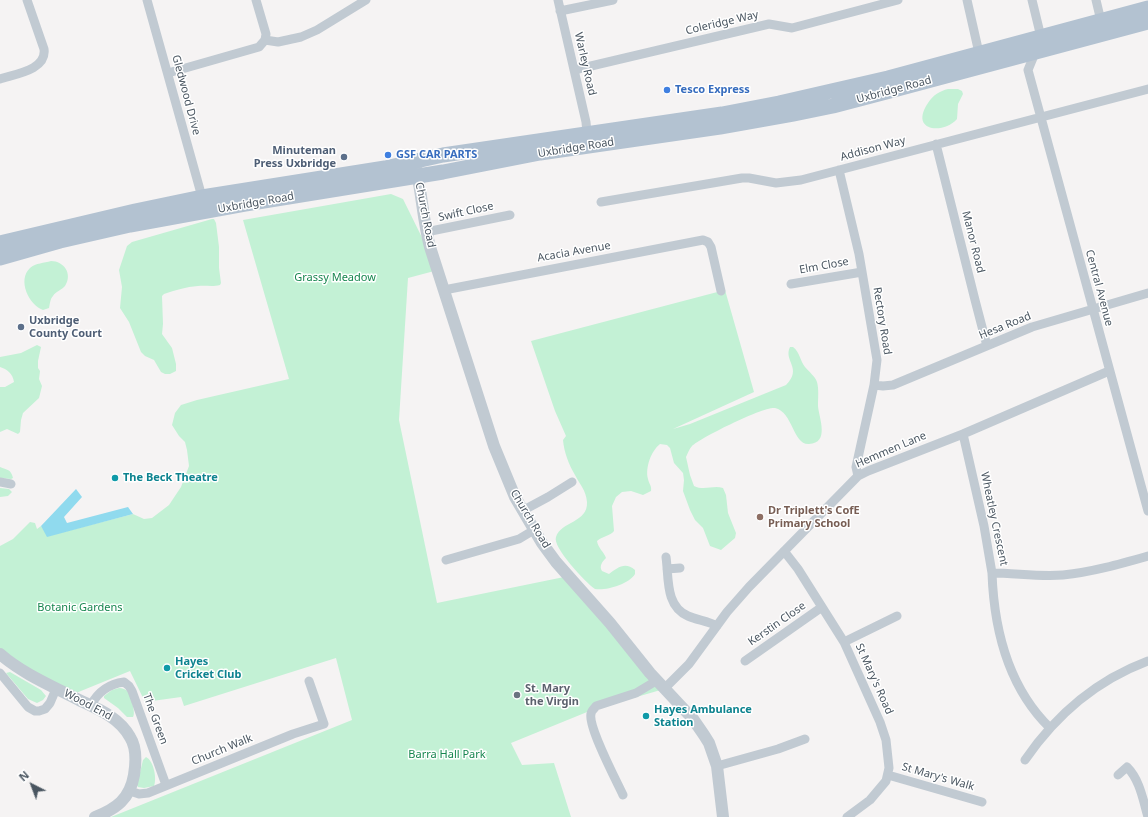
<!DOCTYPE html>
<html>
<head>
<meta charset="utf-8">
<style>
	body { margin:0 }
	#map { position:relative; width:1148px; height:817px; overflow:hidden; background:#f5f3f3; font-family:"Noto Sans",sans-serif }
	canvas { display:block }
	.north { position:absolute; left:12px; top:765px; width:40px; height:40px; -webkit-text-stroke:3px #fff; paint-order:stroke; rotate:318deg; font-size:11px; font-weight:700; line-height:16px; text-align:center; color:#4a5661 }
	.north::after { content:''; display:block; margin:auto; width:14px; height:18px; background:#4a5661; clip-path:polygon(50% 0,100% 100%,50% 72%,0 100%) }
</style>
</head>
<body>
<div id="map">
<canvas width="1148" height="817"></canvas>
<div class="north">N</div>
</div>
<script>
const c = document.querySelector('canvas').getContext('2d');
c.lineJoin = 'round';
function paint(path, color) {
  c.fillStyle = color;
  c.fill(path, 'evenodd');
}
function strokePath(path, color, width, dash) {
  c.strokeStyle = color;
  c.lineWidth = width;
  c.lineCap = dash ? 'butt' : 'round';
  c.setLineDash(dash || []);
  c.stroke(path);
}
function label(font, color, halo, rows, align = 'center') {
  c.font = font + ' "Noto Sans",sans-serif';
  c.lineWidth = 3;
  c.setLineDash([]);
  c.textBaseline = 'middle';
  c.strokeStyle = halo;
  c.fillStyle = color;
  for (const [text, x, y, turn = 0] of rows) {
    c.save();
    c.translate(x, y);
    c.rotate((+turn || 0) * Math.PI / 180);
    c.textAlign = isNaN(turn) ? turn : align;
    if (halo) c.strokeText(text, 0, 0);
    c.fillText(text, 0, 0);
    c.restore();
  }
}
const green = new Path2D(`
	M948 89H958L962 91 963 94 958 104 957 119C943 135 909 131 928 103 933 95 940 91 948 89Z
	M391 194 403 199 438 270 408 278 399 420 437 603 569 576 664 689 592 710 511 743 522 765 554 763 571 817H111L352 720 336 658 184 706 181 697 145 702 130 671 76 693 32 671 0 648V546L13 539 30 522 35 523 37 529 41 526 48 536 133 514 144 519 152 518 169 505 181 487 189 466 187 450 185 442 179 436 172 425 175 413 181 405 197 400 289 379 243 220Z
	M212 219H214L216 223 219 247V268L221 283 220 285C212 287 205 285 198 286 186 287 175 290 164 294L162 296 163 324 162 334 172 348 176 364V371L170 374H165L161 372 154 360 145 356 141 352 129 322 120 308 122 287 119 270 127 246 132 242Z
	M51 261C64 261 73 274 65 286 62 290 56 291 53 296 50 299 50 304 49 308L43 310C29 305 17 280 30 268 36 263 44 263 51 261Z
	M725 290 754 392 673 429 690 424 786 385C803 368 783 361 790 347H793C800 352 800 361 805 367 809 372 815 376 817 382 819 389 818 398 818 406 819 418 830 443 809 444 793 445 793 412 775 408 764 406 700 438 692 446 689 449 688 453 686 457L690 475 694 486C704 491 713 485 723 488L726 495 728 513 736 533 735 538 721 550 710 546 703 528 695 520 690 510 683 491 684 480 683 473 674 463 670 448 667 445 660 444C651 451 645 468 648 479 649 484 652 486 651 491L643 495 631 491 622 492 616 497 612 506 614 531C610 536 603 536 597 541 598 548 604 552 606 558 602 562 599 566 602 571L609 574C617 568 625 561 635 570V574C629 584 606 591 595 589 586 583 552 547 556 537 561 521 588 523 587 502 586 490 580 485 575 475 569 465 564 452 563 440L566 436 555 411 531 341Z
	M37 345 41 347 38 361V368L40 371 39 379 42 386 39 398 23 413 21 420 20 432 18 434 7 429 0 432V387H5L14 382C13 374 7 369 0 367V357L21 353Z
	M0 467C7 470 11 469 13 478L11 479 0 478Z
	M0 488 9 489 12 492 8 496 0 497Z
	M10 672 41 690 46 696 43 700 37 703 28 699 6 673Z
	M119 688C122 688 126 689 128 692 131 697 136 713 133 717H127L118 708 104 698V696L112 690Z
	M146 757C154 761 157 779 154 786L144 788 138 787 137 785 143 760Z`);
const water = new Path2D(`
	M76 489 82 497 64 517 67 523 128 507 133 514 47 537 41 526Z`);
const minor = new Path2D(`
	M147 0 202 197
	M558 0 586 122 587 133
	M967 0 979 53
	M1032 0 1041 37
	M1096 0 1101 21
	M560 11 613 0
	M265 40 278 42 301 37 317 30 366 0
	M1035 53 1028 70 1148 511
	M574 70 769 24 792 28 898 0
	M168 73 259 47 265 40 266 34 256 0
	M0 79C15 74 47 70 44 49L27 0
	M936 144 975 300 987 346
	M839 170 859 254 877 360 874 385 856 467 858 476
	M601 202 742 178H749L776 183 801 180 1148 89
	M426 232 510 215
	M791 284 862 272
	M444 290 703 240 708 242 711 247 721 291
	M874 385 883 386 893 385 1032 327 1148 293
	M963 434 984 526 992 573C1015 573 1039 577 1063 575 1092 572 1120 564 1148 556
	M0 482 11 484
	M522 511 548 497 572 482
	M784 551 798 569 844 642 880 722 886 740 889 768 886 781 870 800 847 817
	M666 557C669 578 665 606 688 616 697 620 708 621 717 626
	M446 560 519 539 534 530
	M667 569 680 568
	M992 573C994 629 1008 687 1050 728
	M844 642 897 616
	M745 661 822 607
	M0 673 28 707 35 711H39L45 709 50 703 56 689
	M664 689 689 664 727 612 749 587 858 476 868 471 963 434 1109 371
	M91 705C98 692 108 684 124 682L129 686 132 691 166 785
	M1025 760C1056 715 1097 680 1148 661
	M717 766 778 749 805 739
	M888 775 982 802
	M1118 775 1127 767C1140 780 1143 800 1148 817
	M130 791 139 794 148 793 293 734 324 724 309 681
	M623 795C616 780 588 727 591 714 591 711 594 709 596 706L636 693 656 681`);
const tertiary = new Path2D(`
	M416 168C422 194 423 221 430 247L494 446 515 497 542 543 556 562 610 623 650 673 693 719 704 735 709 743 717 766 723 817
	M0 654C23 674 52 686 79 700 98 709 119 717 130 737 137 748 136 763 134 775 130 799 116 809 95 817`);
const primary = new Path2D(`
	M0 243 135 211 202 197 385 168 443 155 722 114 779 103 888 78 1148 8
	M0 258 60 241 130 225 245 204 443 172 540 153 720 127 793 114 833 106 890 91 1148 22`);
const markers = [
	[667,90,4,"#3f7fe0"],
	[388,155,4,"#3f7fe0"],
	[344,157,4,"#5c6f8a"],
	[21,327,4,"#5c6f8a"],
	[115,478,4,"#0f9aa8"],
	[760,517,4,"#8d6e63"],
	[167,668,4,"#0f9aa8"],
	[517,695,4,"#6b7280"],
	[646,716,4,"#0f9aa8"]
];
const streetNames = [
	["Coleridge Way",722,23,-13],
	["Warley Road",585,64,77],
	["Uxbridge Road",894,90,-15],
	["Gledwood Drive",186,95,75],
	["Uxbridge Road",576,148,-9],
	["Addison Way",873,149,-15],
	["Uxbridge Road",256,203,-10],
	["Swift Close",466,212,-12],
	["Church Road",425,215,79],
	["Manor Road",973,242,76],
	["Acacia Avenue",574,252,-10],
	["Elm Close",824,266,-10],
	["Central Avenue",1099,288,75],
	["Rectory Road",882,321,81],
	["Hesa Road",1005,326,-22],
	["Hemmen Lane",891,450,-23],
	["Church Road",530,519,59],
	["Wheatley Crescent",994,519,78],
	["Kerstin Close",777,624,-35],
	["St Mary's Road",874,679,66],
	["Wood End",88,705,28],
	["The Green",155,719,70],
	["Church Walk",222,750,-22],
	["St Mary's Walk",938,777,16]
];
const shopNames = [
	["Tesco Express",675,90],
	["GSF CAR PARTS",396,155]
];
const serviceNames = [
	["Minuteman",336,151],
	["Press Uxbridge",336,164],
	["Uxbridge",29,321,"left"],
	["County Court",29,334,"left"]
];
const parkNames = [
	["Grassy Meadow",335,278],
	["Botanic Gardens",80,608],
	["Barra Hall Park",447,755]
];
const cultureNames = [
	["The Beck Theatre",123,478],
	["Hayes",175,662],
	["Cricket Club",175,675],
	["Hayes Ambulance",654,710],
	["Station",654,723]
];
const educationNames = [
	["Dr Triplett's CofE",768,511],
	["Primary School",768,524]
];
const worshipNames = [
	["St. Mary",525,689],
	["the Virgin",525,702]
];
paint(green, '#c3f1d5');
paint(water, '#90daee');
strokePath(minor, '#c1cad2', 9);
strokePath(tertiary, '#c1cad2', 12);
strokePath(primary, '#b3c2d1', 15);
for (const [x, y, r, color] of markers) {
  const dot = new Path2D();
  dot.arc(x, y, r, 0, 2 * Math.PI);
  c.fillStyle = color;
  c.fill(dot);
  strokePath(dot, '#fff', 1.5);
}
label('11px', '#4a5661', '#fff', streetNames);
label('bold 11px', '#366cbe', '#fff', shopNames, 'left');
label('bold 11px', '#4e5e75', '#fff', serviceNames, 'right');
label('11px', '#17864f', '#fff', parkNames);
label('bold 11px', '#0d838f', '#fff', cultureNames, 'left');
label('bold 11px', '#785e54', '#fff', educationNames, 'left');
label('bold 11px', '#5b616d', '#fff', worshipNames, 'left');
</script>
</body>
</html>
